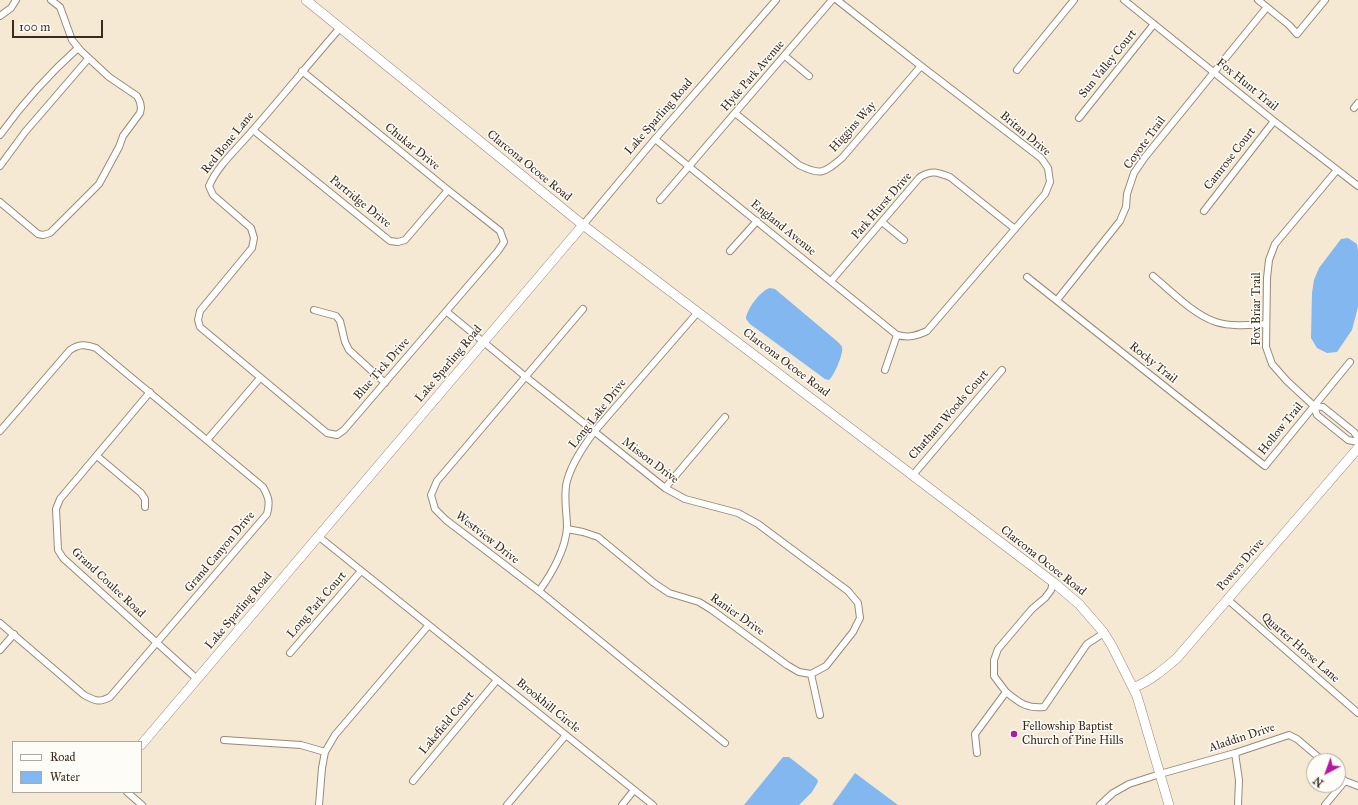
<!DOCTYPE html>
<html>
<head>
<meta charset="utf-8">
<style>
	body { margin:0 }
	#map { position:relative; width:1358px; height:805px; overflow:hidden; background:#f5e9d4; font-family:"IM FELL Great Primer",serif }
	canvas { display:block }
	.legend { position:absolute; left:12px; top:741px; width:130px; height:52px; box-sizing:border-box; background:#fdfcf7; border:1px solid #afa8a0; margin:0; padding:5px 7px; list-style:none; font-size:12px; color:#3b2a1e }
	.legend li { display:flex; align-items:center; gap:8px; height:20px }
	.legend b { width:20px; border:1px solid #afa8a0 }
	.north { position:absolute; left:1306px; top:753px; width:40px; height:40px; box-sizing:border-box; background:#fdfcf7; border:1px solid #afa8a0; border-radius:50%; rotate:221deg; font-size:11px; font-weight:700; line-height:16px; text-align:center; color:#3b2a1e }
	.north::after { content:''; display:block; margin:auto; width:14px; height:18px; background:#b5179e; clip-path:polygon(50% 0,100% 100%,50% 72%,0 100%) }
	.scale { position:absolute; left:12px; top:20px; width:91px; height:18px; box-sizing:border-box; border:2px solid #3b2a1e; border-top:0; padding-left:5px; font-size:12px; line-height:14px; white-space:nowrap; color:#3b2a1e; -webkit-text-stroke:3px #fdfcf7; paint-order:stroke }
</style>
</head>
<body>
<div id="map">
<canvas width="1358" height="805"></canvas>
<ul class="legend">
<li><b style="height:5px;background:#fff"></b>Road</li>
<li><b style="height:11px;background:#82b7f0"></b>Water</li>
</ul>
<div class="north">N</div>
<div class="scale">100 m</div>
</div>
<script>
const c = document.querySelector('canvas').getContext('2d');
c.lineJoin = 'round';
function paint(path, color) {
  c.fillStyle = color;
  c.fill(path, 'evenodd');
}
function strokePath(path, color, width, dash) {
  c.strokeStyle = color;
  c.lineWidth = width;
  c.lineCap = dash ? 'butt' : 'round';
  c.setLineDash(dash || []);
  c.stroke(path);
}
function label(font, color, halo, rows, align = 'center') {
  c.font = font + ' "IM FELL Great Primer",serif';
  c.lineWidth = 3;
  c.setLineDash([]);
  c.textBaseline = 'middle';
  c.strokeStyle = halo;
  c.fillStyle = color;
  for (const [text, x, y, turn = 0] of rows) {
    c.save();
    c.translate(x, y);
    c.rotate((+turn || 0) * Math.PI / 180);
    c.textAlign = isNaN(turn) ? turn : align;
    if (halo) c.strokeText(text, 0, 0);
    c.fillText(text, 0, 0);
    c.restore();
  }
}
const water = new Path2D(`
	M1348 238 1357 244 1358 251V307L1352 330 1337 352 1327 353 1317 348 1311 338 1312 293 1314 280 1319 268 1341 239Z
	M770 288 775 289 838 342C838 342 842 346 842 347 844 353 834 376 829 380L825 379 750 324 746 319C746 310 761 290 770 288Z
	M783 757H789L817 779 818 782 812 792 799 805H744Z
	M855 773 898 805H832Z`);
const street = new Path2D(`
	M1124 0 1274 121 1358 186
	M1258 0 1289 25 1297 34 1325 0
	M0 16 11 8 16 0
	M785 56 809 76
	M1017 70 1074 0
	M302 71 448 190 500 231 504 242 498 251 344 430 337 435 327 433 200 327 198 320 200 311 252 248 254 238 251 228 213 195 209 186C218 165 238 148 252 131 282 97 310 62 340 28
	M1354 108 1358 103
	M735 113 799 165C821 176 824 173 842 158L921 66
	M1079 118 1154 24
	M253 130 390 241 398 242 405 240 448 190
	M0 135C23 103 49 74 78 48
	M655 139 897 335C909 338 916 336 927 331L1045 194 1050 182 1048 168 1041 158 921 66 837 0
	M0 166 25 132 88 59
	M1337 170 1275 244 1269 260 1267 278 1266 347 1272 364 1287 381 1314 406 1317 415 1348 440 1358 442
	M660 200 832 0
	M0 202 38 234 43 235 50 233 99 184 119 147 123 136 140 113 141 108 140 102 137 96 109 77 81 51 72 40 60 7 51 0
	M1204 211 1274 121
	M882 222 904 240
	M583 225 655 139 776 0
	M730 251 757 221
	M1153 276C1171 291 1194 315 1216 322 1232 327 1250 325 1266 324
	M1027 277 1265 466 1350 362
	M831 281 920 177C932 170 937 172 950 177L1015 229
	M1057 300 1120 221 1126 207 1127 194 1134 173 1145 157 1267 7
	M583 309 437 481 431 495 435 509 446 520 539 591 725 743
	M314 310 336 316 340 321 345 342 349 350 385 383
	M447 312 526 377 665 488 685 499 738 513 758 524 848 591 858 603 860 618 853 632 826 666 811 674
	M885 370 897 335
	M150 392 60 499 56 509 58 550 63 558 197 679
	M1314 406 1323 407 1354 432 1358 438
	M0 431 70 350C79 344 85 344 96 348L263 487C269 498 270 502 267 514L110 697C99 703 96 701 84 695L0 623
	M207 440 260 378
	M97 456 141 493 145 499V507
	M913 475 1002 370
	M665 488 725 417
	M567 529 583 532 598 537 654 583 669 593 699 602 712 610 787 665 799 672 811 674
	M318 536 653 805
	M539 591C551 575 566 549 567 527 567 512 563 496 567 481 572 463 583 447 594 432L698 312
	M1227 599 1358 713
	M0 650 14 634
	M290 653 361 571
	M811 674 820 715
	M1006 692C1019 702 1026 709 1044 707L1087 644 1104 633
	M224 740 301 745 325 752
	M977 753 975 734 1006 692 994 676V660L998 649 1032 609 1045 598 1051 590 1053 582
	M1235 753 1239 780 1238 805
	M1338 774 1345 781 1358 786
	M413 781 497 680
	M127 792 142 805
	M319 805 322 768 325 752 335 735 428 626
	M507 805 566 735
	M622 805 634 790
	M1100 805 1113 793 1129 784 1160 774 1235 753 1289 735 1297 739 1323 761
	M1325 805 1345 781`);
const secondary = new Path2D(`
	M306 0 583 225 1053 582 1079 604 1104 633 1112 646 1137 696 1169 805
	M1133 688C1150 681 1163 670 1177 658L1358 448
	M141 745 583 225`);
const markers = [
	[1014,734,4,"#b5179e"]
];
const streetNames = [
	["Sun Valley Court",1108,64,-51],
	["Hyde Park Avenue",753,76,-49],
	["Fox Hunt Trail",1247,85,39],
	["Lake Sparling Road",659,117,-49],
	["Higgins Way",853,127,-48],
	["Britan Drive",1025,134,40],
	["Red Bone Lane",228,143,-51],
	["Coyote Trail",1145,143,-54],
	["Chukar Drive",412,147,39],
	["Camrose Court",1230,159,-52],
	["Clarcona Ocoee Road",529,166,39],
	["Partridge Drive",360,202,39],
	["Park Hurst Drive",882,206,-49],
	["England Avenue",783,228,39],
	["Fox Briar Trail",1257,309,-90],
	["Clarcona Ocoee Road",786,363,37],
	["Rocky Trail",1153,363,39],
	["Lake Sparling Road",449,364,-50],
	["Blue Tick Drive",382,369,-49],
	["Long Lake Drive",598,414,-52],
	["Chatham Woods Court",949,415,-49],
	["Hollow Trail",1281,429,-51],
	["Misson Drive",650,461,37],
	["Westview Drive",487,538,38],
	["Grand Canyon Drive",220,552,-50],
	["Clarcona Ocoee Road",1043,561,38],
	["Powers Drive",1241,565,-49],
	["Grand Coulee Road",108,583,43],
	["Long Park Court",317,605,-49],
	["Lake Sparling Road",239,611,-50],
	["Ranier Drive",737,615,35],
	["Quarter Horse Lane",1300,648,41],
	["Brookhill Circle",548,706,39],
	["Lakefield Court",447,723,-50],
	["Aladdin Drive",1242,738,-18]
];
const poiNames = [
	["Fellowship Baptist",1022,727],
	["Church of Pine Hills",1022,741]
];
paint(water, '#82b7f0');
strokePath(street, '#988a79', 8);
strokePath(secondary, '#988a79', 10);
strokePath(street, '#fff', 6);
strokePath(secondary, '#fff', 9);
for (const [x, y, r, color] of markers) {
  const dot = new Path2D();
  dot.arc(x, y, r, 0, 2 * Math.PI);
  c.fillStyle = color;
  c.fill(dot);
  strokePath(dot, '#fdfcf7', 1.5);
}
label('12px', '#3b2a1e', '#fdfcf7', streetNames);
label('12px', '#3b2a1e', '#fdfcf7', poiNames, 'left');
</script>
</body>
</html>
